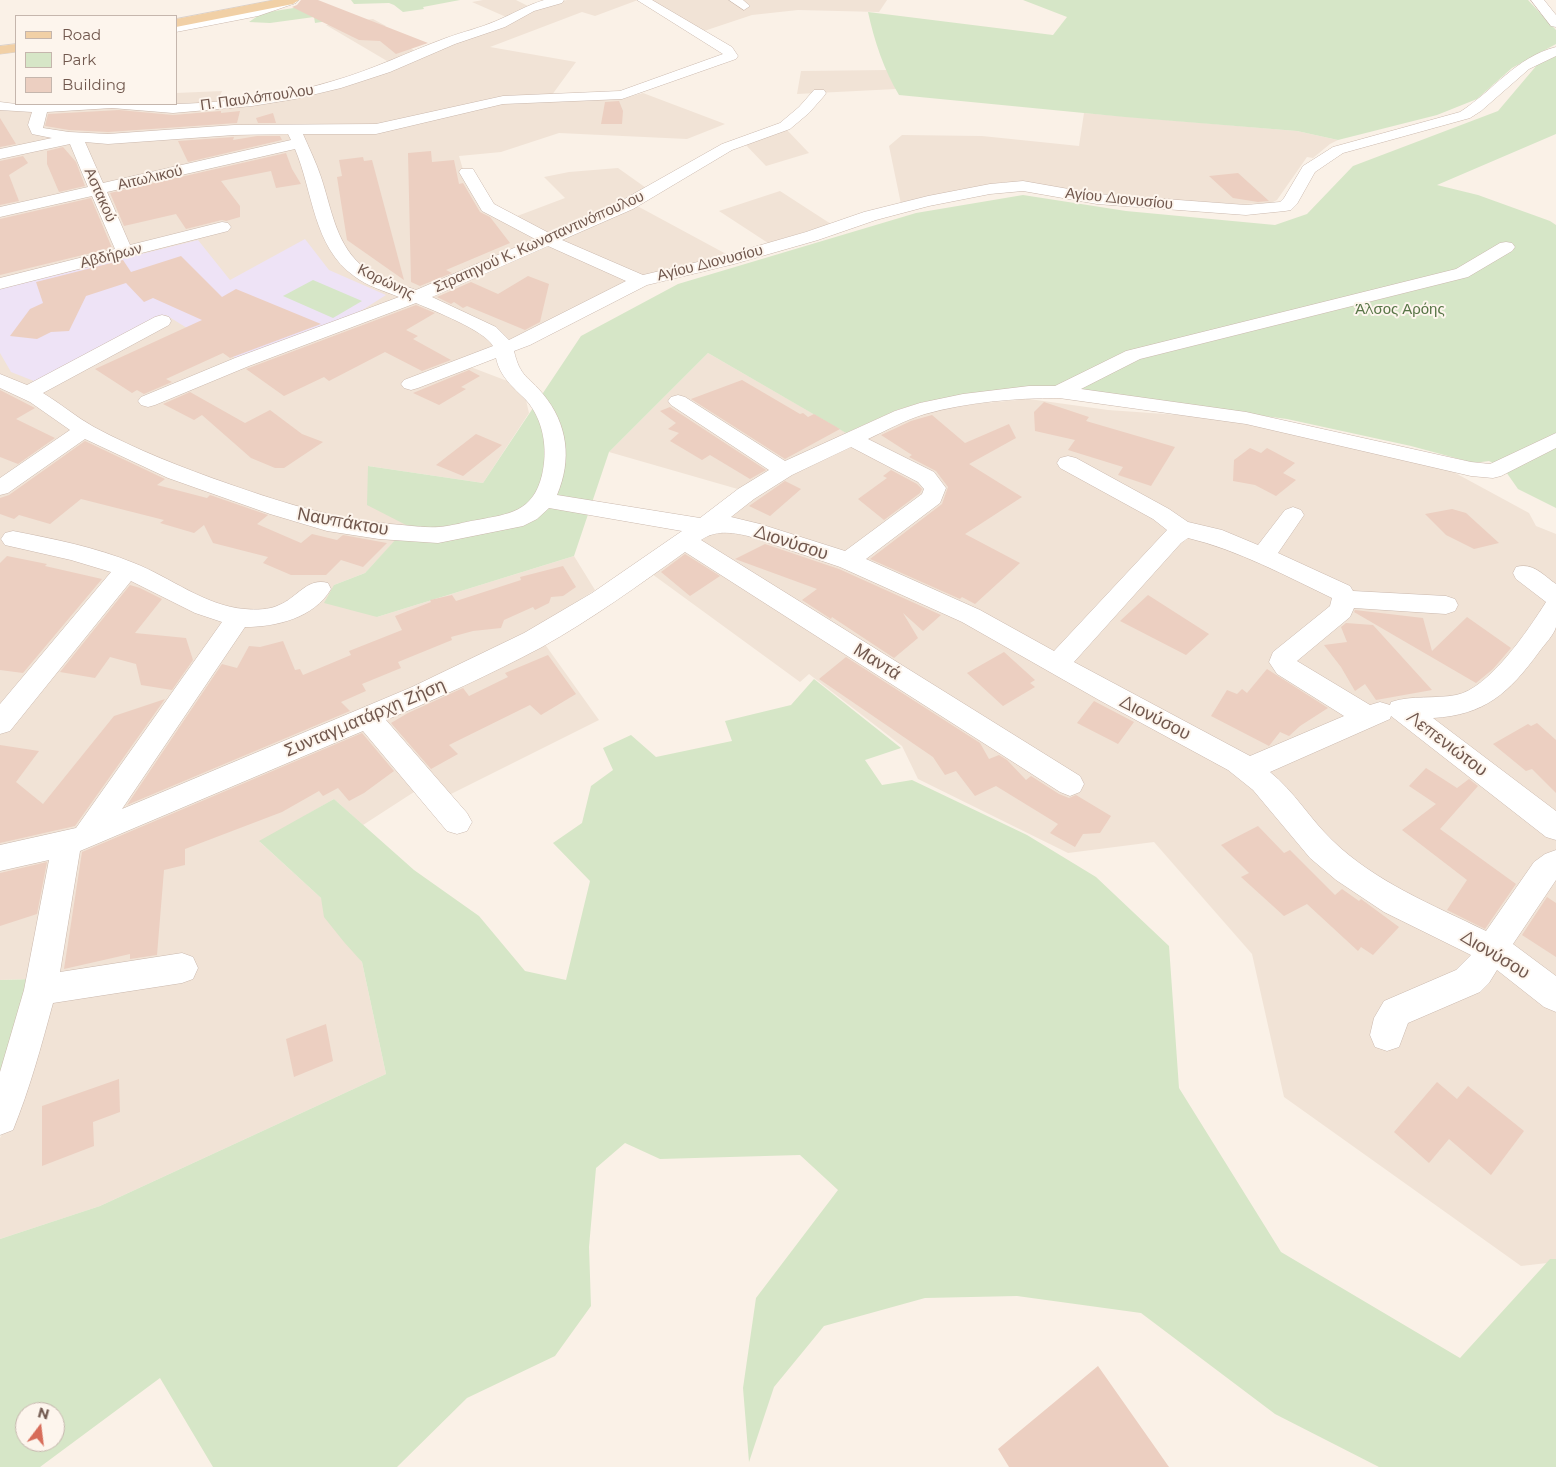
<!DOCTYPE html>
<html>
<head>
<meta charset="utf-8">
<style>
	body { margin:0 }
	#map { position:relative; width:1556px; height:1467px; overflow:hidden; background:#faf1e7; font-family:Montserrat,sans-serif }
	canvas { display:block }
	.legend { position:absolute; left:15px; top:15px; width:162px; height:90px; box-sizing:border-box; background:#fdf5ed; border:1px solid #c5b6ad; margin:0; padding:6px 9px; list-style:none; font-size:15px; color:#71584e }
	.legend li { display:flex; align-items:center; gap:10px; height:25px }
	.legend b { width:25px; border:1px solid #c5b6ad }
	.north { position:absolute; left:15px; top:1402px; width:50px; height:50px; box-sizing:border-box; background:#fdf5ed; border:1px solid #c5b6ad; border-radius:50%; rotate:15deg; font-size:14px; font-weight:700; line-height:20px; text-align:center; color:#71584e }
	.north::after { content:''; display:block; margin:auto; width:18px; height:22px; background:#d76c59; clip-path:polygon(50% 0,100% 100%,50% 72%,0 100%) }
</style>
</head>
<body>
<div id="map">
<canvas width="1556" height="1467"></canvas>
<ul class="legend">
<li><b style="height:6px;background:#f1d0a6"></b>Road</li>
<li><b style="height:14px;background:#d6e6c7"></b>Park</li>
<li><b style="height:14px;background:#eccfc1"></b>Building</li>
</ul>
<div class="north">N</div>
</div>
<script>
const c = document.querySelector('canvas').getContext('2d');
c.lineJoin = 'round';
function paint(path, color) {
  c.fillStyle = color;
  c.fill(path, 'evenodd');
}
function strokePath(path, color, width, dash) {
  c.strokeStyle = color;
  c.lineWidth = width;
  c.lineCap = dash ? 'butt' : 'round';
  c.setLineDash(dash || []);
  c.stroke(path);
}
function label(font, color, halo, rows, align = 'center') {
  c.font = font + ' Montserrat,sans-serif';
  c.lineWidth = 4;
  c.setLineDash([]);
  c.textBaseline = 'middle';
  c.strokeStyle = halo;
  c.fillStyle = color;
  for (const [text, x, y, turn = 0] of rows) {
    c.save();
    c.translate(x, y);
    c.rotate((+turn || 0) * Math.PI / 180);
    c.textAlign = isNaN(turn) ? turn : align;
    if (halo) c.strokeText(text, 0, 0);
    c.fillText(text, 0, 0);
    c.restore();
  }
}
const residential = new Path2D(`
	M483 0H516L534 9 567 0H638L595 16 582 12 490 47 576 62 549 99H622L643 93 725 124 687 139 559 133 501 152 459 156 464 173 504 221 565 198 544 177 569 172 618 168 649 190 628 201 728 255 558 318 460 363 510 382 525 396 529 413 483 483 368 466 409 526 365 573 334 585 377 617 574 556 595 590 534 629 599 720 445 797 431 781 363 825 334 799 260 842 321 898 362 962 386 1074 100 1206 0 1239V1138L16 1105 53 978 0 980V110L8 111 20 104H176V93L222 91 215 107 323 92 399 68 326 25 373 19 386 26 382 28 422 56 513 20 472 2Z
	M648 0H887L879 12 798 10 752 15 701 32Z
	M887 70 896 89 797 94 801 71Z
	M1084 113 1297 131 1338 140 1330 144 1313 158 1307 157 1277 200 1271 203 1238 204 1095 195 1022 182H1004L958 190 901 204 889 146 902 135 982 136 1079 146Z
	M786 129 809 153 766 166 743 142Z
	M780 191 831 224 768 243 719 211Z
	M708 353 857 439 922 412 952 406 1029 399 1108 410 1222 418 1435 462 1529 513 1536 526 1556 534V1262L1521 1266 1284 1097 1252 954 1154 842 1068 853 918 779 902 746 809 674 800 682 652 574 717 530 755 494 609 452Z`);
const education = new Path2D(`
	M305 239 329 270 386 295 353 316 237 359 166 315 39 383 11 372 0 353V289L198 240 230 280Z`);
const green = new Path2D(`
	M351 0H460L423 7 424 9 403 12 394 5 389 3 354 4Z
	M1023 0H1528L1556 30V44L1512 68 1477 99 1437 115 1338 140 1297 131 1125 117 899 95C884 70 874 40 868 12L1053 35 1067 17Z
	M300 7 340 19 315 23 314 17 270 23 249 22 262 13Z
	M1556 56V134L1437 185 1478 195 1550 221 1556 225V508L1518 489 1504 469 1489 461 1474 463 1411 446 1287 419 1031 386 924 402 897 410 846 433 708 353 609 452 574 556 377 617 324 603 334 585 365 573 408 526 367 505 368 466 483 483 581 336 678 284 916 213 1023 195 1126 211 1275 225 1307 214 1353 166 1498 111 1537 65Z
	M313 280 362 301 333 318 283 296Z
	M814 679 901 748 865 760 882 785 912 780 1027 835 1096 877 1169 946 1179 1088 1281 1252 1460 1358 1550 1259H1556V1467H1379L1275 1414 1141 1313 1017 1296 925 1298 824 1326 774 1387 749 1462 743 1388 756 1298 838 1190 800 1155 660 1159 625 1143 596 1168 589 1247 591 1306 555 1356 467 1398 397 1467H213L160 1378 40 1467H0V1239L100 1206 386 1074 362 962 344 942 324 917 321 898 259 841 334 799 414 870 479 916 525 971 566 980 590 881 553 843 582 823 591 786 613 770 603 748 631 735 656 757 732 741 725 721 791 705ZM25 1412H55V1442H25Z
	M35 979 0 1094V980Z`);
const building = new Path2D(`
	M301 0H318L428 43 396 54 380 41 359 40 292 7 297 5Z
	M619 101 623 111 622 124H601L605 102Z
	M119 110 173 115 221 111V113L240 111 237 123 108 132 69 130 45 126 48 114Z
	M273 113 276 123H258L256 118Z
	M0 118 16 144 0 147Z
	M257 136H280L282 140 188 162 178 141 234 137 233 140Z
	M63 147 76 162 85 186 59 192 47 164V151Z
	M431 151 432 162 454 160 459 184 463 183 480 212 490 217 510 243 446 270 452 273 420 286 411 282 408 153Z
	M286 153 292 169 301 184 276 188 271 171 221 181 240 206V217L226 221 222 220 186 229 176 214 124 226 110 193Z
	M23 156 28 163 9 175 19 201 0 205V161Z
	M363 157 364 161 372 160 404 280 347 240 337 177 342 176 339 160Z
	M1238 173 1269 201 1258 202 1233 198 1209 176Z
	M91 198 112 248 0 275V219Z
	M181 256 222 297 236 289 321 324 230 358 223 353 166 379 172 382 144 394 137 390 132 393 95 369 202 320 153 298 144 302 126 283 86 296 69 331 51 332 37 339 10 336 30 309 43 303 36 282 123 260 131 272Z
	M528 276 549 284 540 322 525 330 467 306 463 308 454 302 451 304 437 297 471 282 498 294Z
	M416 305 435 313 406 330 418 336 413 339 451 360 422 371 385 352 329 381 324 377 284 396 246 369Z
	M469 370 480 376 461 387 466 389 439 405 413 393Z
	M742 380 800 414 803 413 808 417 814 414 840 429 785 459 691 399Z
	M0 390 35 408 16 419 55 438 18 464 0 457Z
	M190 392 245 423 270 410 302 434 323 442 284 468H275L251 458 202 415 194 420 163 404Z
	M1044 402 1089 417 1086 421 1175 447 1151 486 1118 475 1123 467 1068 450 1075 440 1035 431 1034 412Z
	M670 407 766 470 750 479 710 455 702 460 670 441 679 433 668 429 676 423 660 411Z
	M932 415 965 443 1009 424 1016 438 969 464 1022 497 965 534 1020 563 975 604 962 597 960 599 870 559 942 504 948 487 936 471 909 457 912 455 881 435 911 421Z
	M476 434 502 445 463 476 436 465Z
	M85 441 165 479 157 485 207 498 210 495 268 515 257 524 301 543 312 534 337 540 343 535 387 543 363 567 341 560 326 575H291L263 563 268 557 213 543 204 525 194 533 160 523 164 520 81 499 50 524 19 515 14 519 0 514V498L9 495Z
	M1250 448 1261 453 1267 448 1295 463 1283 473 1296 480 1276 496 1255 485 1233 481 1234 460Z
	M891 470 917 484 922 489 920 493 884 520 858 499 887 478 883 476Z
	M785 481 801 489 770 516 749 506Z
	M1452 509 1466 513 1499 543 1474 549 1446 535 1425 514Z
	M765 544 839 569 941 615 923 631 903 613 918 638 894 658 832 617 831 619 802 600 817 589 735 559Z
	M685 554 720 576 690 596 661 572Z
	M7 556 47 564 45 566 102 579 23 673 0 670V563Z
	M563 566 576 587 563 596 551 597 549 603 535 610 533 607 504 620 501 628 473 631 451 637 452 640 398 662 401 668 362 684 366 691 341 702 350 711 127 805 222 664 237 668 249 646 260 647 283 641 295 670 300 669 303 675 351 655 349 651 402 630 395 616 431 602 430 600 452 595 456 601 521 580 520 577Z
	M130 585 140 588 162 599 135 633 186 638 193 660 172 690 141 685 136 664 110 657 95 678 60 672Z
	M1148 595 1209 634 1186 655 1120 621Z
	M1355 610 1423 618 1432 651 1467 617 1511 648 1493 669 1476 683 1354 612Z
	M1346 623 1373 625 1432 690 1376 700 1365 684 1355 691 1341 667 1324 645 1347 642 1341 627Z
	M1004 652 1035 680 1030 683 1035 687 1003 706 967 673Z
	M548 655 576 694 541 715 530 705 449 745 458 754 431 769 391 723 408 713 463 688 469 696 508 677 505 673Z
	M846 657 980 743 989 759 999 755 1007 760 1026 780 1031 776 1059 794 1069 798 1076 795 1111 816 1100 833 1083 834 1075 847 1050 833 1058 824 996 786 975 796 956 771 945 775 933 757 819 679Z
	M1267 669 1328 708 1300 726 1289 736 1280 732 1269 746 1211 716 1227 690 1237 694 1242 689 1247 693Z
	M165 699 75 826 0 843V745L39 751 16 782 43 804 114 716Z
	M1094 701 1134 722 1118 744 1077 723Z
	M1537 723 1556 740V793L1532 769 1526 771 1493 744 1528 724 1531 726Z
	M362 733 394 771 364 793 349 801 338 788 323 796 319 791 282 812 185 849V865L164 870 157 955 130 959V954L64 969 82 852Z
	M1426 768 1457 788 1469 779 1478 786 1440 829 1516 884 1485 929 1447 910 1467 880 1402 830 1436 804 1409 786Z
	M1258 826 1284 853 1290 850 1335 895 1342 889 1359 901 1361 899 1399 927 1373 955 1361 947 1358 951 1307 904 1284 916 1241 877 1249 873 1221 845Z
	M47 862 37 914 0 926V873Z
	M1547 897 1556 903V957L1522 935Z
	M326 1024 333 1061 294 1077 286 1039Z
	M119 1079 120 1112 93 1122 94 1146 42 1166V1106Z
	M1437 1082 1457 1099 1468 1086 1524 1131 1491 1175 1449 1139 1429 1163 1394 1132Z
	M1098 1366 1169 1467H1009L998 1449Z`);
const street = new Path2D(`
	M280 0H298L296 3 258 16 176 32V24L255 9Z
	M544 0H564L562 3 534 11 505 27 455 44 390 72 341 88 295 99 252 106 173 113 112 108 47 112 43 128 69 132 108 134 234 125 376 124 503 96 620 91 723 54 637 0H652L732 47 738 56 736 59 622 99 503 104 376 134H303C309 148 316 162 321 177 332 210 336 247 366 269 381 279 399 284 416 290L535 239 482 211 459 172 461 169H473L494 204 549 233 621 201 722 144 780 123 799 107 814 90H824L826 93 824 96 809 113 790 129 732 150 633 209 562 240 643 275 723 256 806 232 864 212 928 196 990 184 1023 181 1097 194 1246 205 1280 202 1284 198 1303 166 1333 147 1460 112C1493 91 1516 57 1556 47V56L1529 69 1481 111 1470 118 1343 153 1315 172 1297 204 1291 210 1285 211 1246 215 1097 204 1023 191 990 194 929 206 876 220 818 240 734 264 647 285 530 345 514 351C520 377 528 376 543 394 568 424 572 460 557 495L700 518 738 489 769 470 671 405 668 401 671 397 678 395 685 397 785 461 895 411 920 403 963 394 1029 386H1055L1126 351 1456 269 1500 243 1506 242 1512 243 1515 247 1512 251 1468 277 1140 359 1081 389 1246 412 1471 462 1490 464 1556 433V448L1501 476 1493 478 1471 476 1246 424 1059 398C1015 398 968 402 925 414 905 420 887 430 868 439L934 472 946 488 940 503 866 559 980 610 1054 651 1167 530 1153 519 1060 468 1057 463 1060 458 1068 456 1076 458 1169 509 1188 522 1222 530 1258 545 1285 510 1293 507 1301 510 1304 515 1278 553 1350 586 1353 591 1446 596 1455 599 1458 605 1455 611 1446 614 1354 608 1350 617 1297 661 1370 705 1380 702 1390 705 1391 702C1412 695 1435 699 1456 695 1489 689 1529 629 1546 602L1516 579 1513 573 1516 567C1533 562 1543 575 1556 584 1556 597 1556 614 1556 627 1554 635 1544 645 1539 652 1509 693 1485 715 1433 718L1556 811V840L1546 837 1391 716 1390 719 1270 772C1294 791 1310 819 1332 840 1375 882 1433 905 1486 931L1534 862 1545 854 1556 850V880L1513 944 1556 976V1012L1544 1007 1497 970 1489 983 1480 992 1408 1023 1399 1047 1387 1051 1375 1047 1370 1035 1374 1018 1384 1001 1456 970 1471 955 1384 912 1336 880 1310 858 1253 790 1228 770 1099 700 962 622 840 567 748 536C731 532 715 530 701 540L1080 776 1084 784 1080 792 1070 796 1060 792 685 552C639 585 592 619 542 647 491 674 439 698 386 720L467 813 472 822 467 831 457 834 447 831 363 731 80 851 60 972 182 953 193 957 198 968 193 979 182 983 53 1003C41 1047 30 1088 13 1130L0 1135V1072L24 990 49 860 0 871V845L76 828 222 622 195 613 131 581 10 731 0 734V704L111 572 71 560 5 545 1 539 5 533 13 531C54 539 95 547 134 563 170 577 205 606 245 609 256 610 269 610 279 605 297 598 307 577 328 583L331 589C314 618 276 627 245 627L122 809 412 687 524 633 592 593 682 531 549 508 537 519 523 526 438 543 379 539 327 531 270 514 168 478 85 439 8 493 0 495V478L70 430 30 402 0 388V374L27 385 155 317 162 315 169 317 171 321 169 325 43 393C60 403 76 417 94 427 137 450 183 468 229 484 289 505 338 520 402 525 414 526 427 528 439 527 452 526 464 522 477 520 509 514 533 512 542 475 548 450 544 420 526 400 513 387 500 377 496 358L418 388 411 390 404 388 401 384 404 380 493 346C484 330 434 311 416 303L249 366 155 405 148 407 141 405 138 401 141 397 235 358 399 297C384 291 367 286 354 276 313 247 313 191 295 149L107 192 130 245 222 222 228 223 231 227 228 231 0 289V278L115 249 92 196 0 217V207L88 187 70 144 0 159V149L52 138 32 134 28 125 32 112 0 110V102L16 104C121 104 231 112 333 81 372 70 408 52 446 38 462 32 480 28 496 21 513 14 527 5 544 0ZM288 134 291 140 103 183 85 142 108 144 234 135ZM548 246 626 281 509 340 496 327 432 297ZM851 447 918 482 924 489 922 494 845 551 760 524 731 517 754 499 792 475ZM1188 538C1238 550 1286 576 1332 598L1330 606 1273 652 1269 662 1277 674 1344 716 1250 756 1074 662 1181 543Z
	M729 0H743L750 6 744 10Z
	M1531 0H1544L1556 15V27L1551 26Z`);
const primary = new Path2D(`
	M274 0H299L293 4 176 27V19Z
	M16 44V52L0 54V46Z`);
const farStreetnames = [
	["Π. Παυλόπουλου",257,98,-8],
	["Αιτωλικού",150,178,-13],
	["Αστακού",100,195,66],
	["Αγίου Διονυσίου",1119,199,6],
	["Στρατηγού Κ. Κωνσταντινόπουλου",539,242,-24],
	["Αβδήρων",111,256,-14],
	["Αγίου Διονυσίου",710,263,-14],
	["Κορώνης",386,282,26]
];
const farParknames = [
	["Άλσος Αρόης",1400,310]
];
const streetNames = [
	["Ναυπάκτου",343,522,10],
	["Διονύσου",791,543,18],
	["Μαντά",877,662,32],
	["Συνταγματάρχη Ζήση",365,718,-23],
	["Διονύσου",1155,718,27],
	["Λεπενιώτου",1447,744,37],
	["Διονύσου",1495,955,31]
];
paint(residential, '#f1e3d6');
paint(education, '#eee3f6');
paint(green, '#d6e6c7');
paint(building, '#eccfc1');
strokePath(street, '#cbb9ae', 1);
strokePath(primary, '#d7d0cd', 1);
paint(street, '#fff');
paint(primary, '#f1d0a6');
label('15px', '#71584e', '#fdf5ed', farStreetnames);
label('15px', '#587547', '#fdf5ed', farParknames);
label('18px', '#71584e', '#fdf5ed', streetNames);
</script>
</body>
</html>
